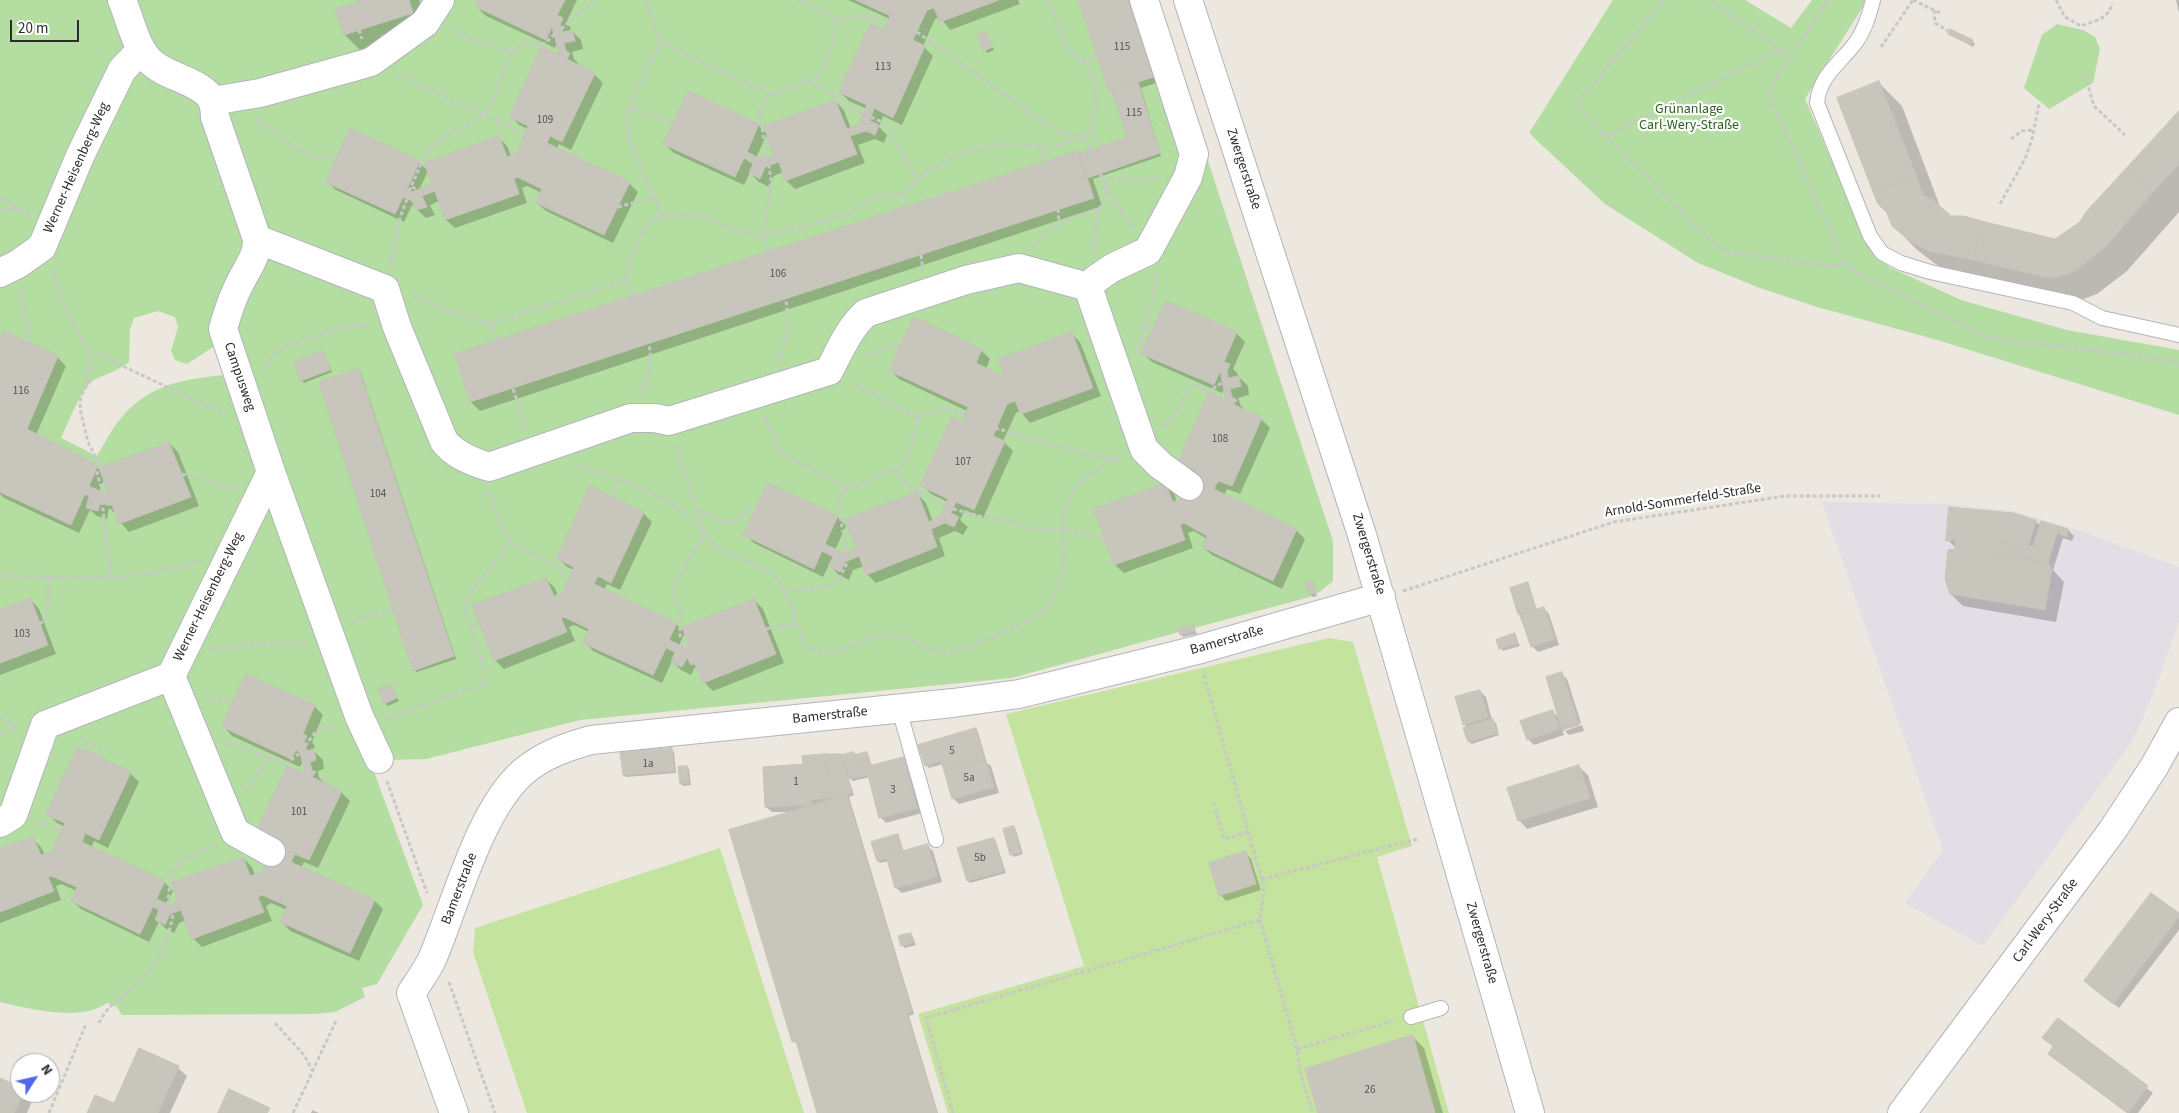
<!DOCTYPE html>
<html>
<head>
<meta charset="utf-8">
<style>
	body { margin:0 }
	#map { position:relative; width:2179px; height:1113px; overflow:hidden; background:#ece7df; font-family:"Source Sans 3",sans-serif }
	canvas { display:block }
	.north { position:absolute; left:10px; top:1053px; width:50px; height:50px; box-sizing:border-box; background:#fff; border:1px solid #ababab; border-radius:50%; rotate:55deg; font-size:14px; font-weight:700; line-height:20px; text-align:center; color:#2c2c2c }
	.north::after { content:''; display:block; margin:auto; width:18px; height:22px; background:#4f68ea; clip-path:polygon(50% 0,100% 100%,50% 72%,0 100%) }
	.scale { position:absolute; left:10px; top:20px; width:69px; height:22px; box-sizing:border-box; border:2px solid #2c2c2c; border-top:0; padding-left:6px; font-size:15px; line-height:18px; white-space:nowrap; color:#2c2c2c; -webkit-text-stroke:4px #fff; paint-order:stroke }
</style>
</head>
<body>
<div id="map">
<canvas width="2179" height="1113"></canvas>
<div class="north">N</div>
<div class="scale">20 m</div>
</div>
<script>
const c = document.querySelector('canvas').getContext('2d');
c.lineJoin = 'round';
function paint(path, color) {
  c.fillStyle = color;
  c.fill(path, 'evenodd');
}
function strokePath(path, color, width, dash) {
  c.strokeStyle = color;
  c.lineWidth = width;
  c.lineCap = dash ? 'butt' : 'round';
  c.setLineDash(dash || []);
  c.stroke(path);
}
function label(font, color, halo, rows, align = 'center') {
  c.font = font + ' "Source Sans 3",sans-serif';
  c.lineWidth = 4.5;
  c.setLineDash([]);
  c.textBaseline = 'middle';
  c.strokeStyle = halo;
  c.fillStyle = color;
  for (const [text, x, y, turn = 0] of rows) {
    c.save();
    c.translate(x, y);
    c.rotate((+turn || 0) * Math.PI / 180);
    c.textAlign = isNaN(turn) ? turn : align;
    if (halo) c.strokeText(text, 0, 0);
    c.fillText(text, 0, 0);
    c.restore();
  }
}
const industrial = new Path2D(`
	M1822 502 1946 504 2013 511 2078 530 2179 567V622L2152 697 2133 740 1983 946 1905 903 1943 850Z`);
const green = new Path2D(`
	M0 0H114L200 101 248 231 218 335 213 347 187 364 175 360 171 351 178 327 175 317 158 311 134 318 130 329 129 362C118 371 106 374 94 380 81 388 68 424 61 438L97 456C105 443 112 428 122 417 149 384 187 378 228 375L423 905 377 984 362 988 365 997 335 1012 314 1014 122 1015 117 1007 107 1003C81 1022 30 1009 0 1002Z
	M137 0H1155L1333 541V581L1321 591 1310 597 1194 628 1193 625 1179 629V632L1012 678 580 720 426 759 385 760 234 337 236 321 259 268 228 131 154 48Z
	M1613 0H1745L1791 28 1812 0H1867L1805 99 1866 240 1889 267 1961 300 2067 330 2179 350V415L1934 339 1817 307 1760 288 1698 263 1605 204 1529 133Z
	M2057 24 2083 30 2095 37 2100 49 2093 83 2049 109 2024 88 2042 35Z`);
const pitch = new Path2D(`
	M1329 638 1353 642 1412 846 1377 857 1449 1113H948L918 1014 1084 966 1006 714Z
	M720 848 804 1113H527L473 952 475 928Z`);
const shadow = new Path2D(`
	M359 0H419L429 30 362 52 345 35 337 10 359 2Z
	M481 0H577L566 23 571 28 569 32 572 31 581 40 583 49 572 52 574 59 578 63 577 65 594 74 603 83 571 150 559 144 557 149 629 183 638 192 613 243 546 211 537 203 542 193 527 186 522 188 527 203 455 228 446 220 439 201 430 205 435 215 426 218 412 205 404 222 336 190 327 181 419 162 428 171 419 190 433 185 499 138 507 146 511 156 518 153 528 129 519 125 511 116 561 57 557 42 555 48 486 16 477 7Z
	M848 0H1018L1020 4 950 30 940 17 935 19 923 46 933 56 902 125 883 116 879 127 887 135 884 143 875 139 858 145 865 163 795 189 786 180 783 172 774 176 769 187 759 182 750 173 744 185 674 153 665 144 758 125 767 134 756 158 763 161 776 156 835 101 844 110 851 129 860 125 867 109 849 101 840 92 885 32 890 19Z
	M1081 0 1162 81 1141 88 1161 156 1093 179 1102 206 480 411 471 402 457 355 1078 152 1080 154 1128 138Z
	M2176 0H2179V13Z
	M986 33 994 50 987 53 985 50Z
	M1949 34 1972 41 1975 44 1973 47Z
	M1879 83 1902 106 1941 209 1951 217 2055 240 2081 222 2179 113V212L2127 271 2097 294 2081 300 1953 274 1934 263 1916 249 1893 225Z
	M1236 333 1245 342 1233 369 1238 374 1236 378 1239 377 1248 386 1249 395 1238 398 1240 404 1245 411 1261 419 1270 428 1240 494 1227 489 1224 495 1296 530 1305 539 1282 589 1212 555 1203 547 1207 539 1194 531 1188 533 1193 548 1124 573 1115 565 1165 485 1174 494 1177 502 1184 499 1179 462 1228 402 1225 388 1222 393 1152 362 1143 354Z
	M1072 334 1080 342 1101 396 1030 423 1020 411 1016 413 1003 441 1013 451 983 518 965 510 960 520 968 527 963 535 955 531 939 538 945 556 876 583 867 574 864 566 853 570 849 580 839 575 829 565 823 577 754 543 745 534 768 484 838 517 846 526 835 550 845 554 857 549 917 494 926 503 933 522 941 518 948 502 931 494 922 485 962 423 967 411 899 379 890 370 981 350 990 359 986 369 1007 379Z
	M0 343 57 357 66 366 36 435 101 469 169 443 178 452 199 506 129 532 121 523 116 514 109 508 107 519 97 516 90 510 79 533 4 498 0 494ZM104 479 111 497 99 492Z
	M323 353 332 372 304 383 302 380Z
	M359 370 361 373 456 659 417 672 414 670Z
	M643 513 652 522 620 590 607 584 604 590 676 624 685 632 679 646 693 653 754 600 763 609 784 663 713 691 704 682 700 673 695 667 691 675 681 670 672 661 662 683 593 651 585 642 589 632 574 625 569 627 575 641 504 669 495 660 546 579 555 588 558 596 564 593 574 570 567 567 558 558Z
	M2035 521 2041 526 2068 530 2074 536 2072 541 2063 538 2053 570 2064 582 2056 622 1963 606 1951 594 1958 550 1948 540Z
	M1311 582 1317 596 1313 597 1311 595Z
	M1527 584 1537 610 1543 608 1549 614 1559 645 1538 652 1532 646 1519 614Z
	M31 600 39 609 56 654 0 675V612Z
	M1193 626 1197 634 1183 637 1181 634Z
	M1515 635 1520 646 1503 651 1497 640Z
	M1562 674 1567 679 1581 723 1565 728V731L1582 725 1584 731 1569 735 1562 728 1564 735 1534 745 1528 739 1552 711 1560 719Z
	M391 686 399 701 388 706 385 703Z
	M1480 691 1486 697 1492 720 1496 723 1499 735 1472 744 1469 742 1468 728 1464 724Z
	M314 706 323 715 312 742 315 746 313 750 323 760 324 769 318 771 319 778 324 782 323 784 341 792 350 801 318 868 304 862 301 868 375 901 383 909 359 961 290 931 282 922 287 910 271 903 266 906 272 921 202 947 193 938 186 920 179 923 174 933 165 928 159 922 149 942 81 909 72 900 77 891 61 884 56 886 61 900 0 923V850L32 838 41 847 45 855 53 852 65 827 57 823 48 814 130 773 139 782 108 848 94 841 91 848 164 882 173 891 166 905 170 907 180 903 243 858 252 867 255 875 262 873 306 776 303 761 300 767 232 736 224 727Z
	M976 729 978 732 987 763 991 766 999 793 959 804 954 799 943 764 929 768 926 765Z
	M671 749 674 752 676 773 626 777 624 775Z
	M853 753 856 756 867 753 872 766 904 758 909 764 922 813 886 823 880 817 870 777 853 781 848 777 854 795 849 797 914 1014 909 1016 938 1113H818L798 1043 793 1042 792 812H772L766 807 804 765 841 755 845 760Z
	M687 767 689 769 691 785 683 786 681 783Z
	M1579 767 1588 775 1598 807 1527 829 1519 820Z
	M1013 827 1016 830 1023 854 1014 857 1011 854Z
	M897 835 904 852 927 846 933 851 942 882 902 893 896 888 889 861 880 863 878 861Z
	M994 839 996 842 1006 873 970 883 968 881Z
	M1246 853 1251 859 1261 890 1226 901 1221 895Z
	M2179 915V930L2119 1008 2091 986Z
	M911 934 916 945 905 948 902 945Z
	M2058 1020 2153 1093 2138 1113H2127L2055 1059 2054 1047 2044 1038Z
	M1412 1036 1424 1048 1443 1113H1319Z
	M178 1068 187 1076 170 1113H88L114 1105Z
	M0 1079 20 1089V1093H27L33 1099 27 1113H0Z
	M312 1110 319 1113H311Z`);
const building = new Path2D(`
	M357 0H409L413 13 344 35 335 9 358 2Z
	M479 0H565L557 15 563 18 560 25 563 32 572 30 575 41 564 43 566 51 570 53 567 59 595 73 562 142 550 136 547 143 630 182 604 235 536 203 542 189 517 177 514 179 519 194 445 220 435 191 422 196 427 207 416 210 412 201 403 197 395 214 325 182 350 128 420 161 407 189 411 192 432 184 424 163 499 136 507 157 517 153 528 126 509 117 542 46 559 55 555 38 552 27 546 40 476 7Z
	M856 0H999L940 22 934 8 927 10 913 40 925 46 893 118 874 108 870 121 879 125 875 135 866 131 850 136 857 154 785 181 779 162 765 167 760 179 749 173 753 164 744 158 735 177 663 144 688 91 759 124 747 152 763 160 774 156 764 126 835 100 847 129 859 124 867 105 838 92 871 23 884 30 890 16Z
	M1079 0H1132L1157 76 1109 91Z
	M1950 29 1973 40 1971 45 1948 34Z
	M986 32 993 47 984 51 977 35Z
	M1879 81 1916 175 1873 192 1837 98Z
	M1138 82 1160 153 1088 178 1079 153 1127 138 1112 90Z
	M2179 111V164L2153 192 2126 169Z
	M1078 151 1094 198 470 402 455 354Z
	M2126 169 2153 192 2104 248 2074 272 2057 277H2045L1973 260 1981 221 2055 239 2080 222 2086 212Z
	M1916 175 1923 196 1933 200 1951 216H1964L1981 221 1973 260 1929 251 1910 241 1892 226 1887 213 1878 204 1873 192Z
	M1166 301 1237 332 1224 362 1230 364 1227 371 1228 378 1239 376 1241 386 1230 389 1232 397 1236 399 1237 401 1233 404 1262 418 1232 486 1218 481 1214 489 1297 529 1273 581 1202 547 1207 536 1184 523 1180 525 1185 540 1114 565 1094 509 1165 483 1173 502 1183 498 1196 471 1178 462 1209 392 1226 400 1220 371 1214 385 1141 354Z
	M914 317 982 349 976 363 1005 377 998 359 1072 332 1093 388 1021 414 1015 401 1007 404 993 436 1005 441 974 510 956 502 951 513 959 517 954 527 945 523 931 529 937 547 866 575 859 556 845 562 840 572 828 566 833 557 822 551 814 569 743 535 768 483 838 516 825 544 845 553 856 549 845 519 917 492 929 522 940 517 948 499 920 486 952 417 962 421 968 407 889 371Z
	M4 331 58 356 27 429 98 465 89 486 109 495 99 468 169 442 191 497 119 524 112 505H106L101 501 98 511 86 508 89 496 85 494 71 525 0 492V340Z
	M323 351 330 370 300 381 294 362Z
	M359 369 454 656 413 671 319 382Z
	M590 486 644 512 611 583 598 576 594 584 677 623 669 640 691 650 682 627 754 599 776 654 703 683 695 664 691 665 688 660 689 659 687 658 682 667 671 662 675 652 666 648 653 675 583 643 589 629 564 617 561 618 567 632 494 661 472 605 546 578 554 596 563 592 574 567 557 559Z
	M1949 507 2013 513 2036 520 2029 545 1997 543 1996 554 2048 563 2052 569 2045 610 1950 594 1945 579 1948 550 1955 549V540L1946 541Z
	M2041 521 2068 529 2067 537 2057 533 2048 563 1996 554 1997 543 2033 546Z
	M1312 581 1316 593 1310 595 1305 583Z
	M1528 582 1536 609 1518 614 1510 588Z
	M31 599 48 645 0 663V610Z
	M1544 607 1555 639 1531 647 1520 615Z
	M1194 625 1195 631 1180 635 1178 629Z
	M1515 633 1518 643 1499 649 1496 640Z
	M1562 672 1579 725 1562 730 1546 677Z
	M246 674 315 705 303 734 307 736 304 742 307 751 314 749 316 760 310 762 312 770 316 772 312 777 342 791 309 860 295 854 291 862 375 900 350 953 280 922 287 906 262 895 258 897 264 912 192 939 181 910 170 914 165 925 155 920 159 910 153 907 156 899 171 905 178 903 172 882 243 857 250 876 262 872 271 852 255 834 287 766 305 773 300 753 296 750 291 759 222 727Z
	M391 685 397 698 384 704 378 690Z
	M1480 690 1488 717 1463 725 1455 697Z
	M1553 710 1559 729 1527 740 1520 721Z
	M1493 719 1498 733 1468 742 1463 728Z
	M976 728 985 759 944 771 941 761 925 766 918 745Z
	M78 747 131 772 99 840 85 833 82 842 165 881 140 934 71 901 77 887 51 876 48 877 54 891 0 912V848L33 837 41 855 52 851 65 823 46 815Z
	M672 748 674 771 623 775 620 752Z
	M854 752 861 776 850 779 842 755Z
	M867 752 871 765 866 767 868 775 861 777 855 755Z
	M826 754 829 798 811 800V805L765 807 763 767 803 764 802 756Z
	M826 754H841L852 793 829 798Z
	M904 757 917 808 879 818 866 767Z
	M985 759 994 787 952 799 944 771Z
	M1579 765 1590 798 1518 821 1507 788Z
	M687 766 689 783 680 784 678 767Z
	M847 795 912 1011 907 1013 937 1113H817L796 1041 792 1042 729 830Z
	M1014 826 1021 852 1010 855 1003 829Z
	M898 834 903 851 886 856 887 858 877 861 871 842Z
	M994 838 1004 871 967 881 957 848Z
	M928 844 937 877 895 888 886 856Z
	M1246 851 1256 884 1219 896 1209 863Z
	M2151 893 2179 913V917L2113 1004 2084 981Z
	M911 933 914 942 901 946 898 936Z
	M2058 1018 2148 1086 2128 1113 2048 1054 2053 1046 2042 1038Z
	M1413 1035 1435 1113H1318L1305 1069Z
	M139 1048 179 1066 158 1113H87L95 1095 114 1103Z
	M0 1078 20 1087V1093H23L14 1113H0Z
	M229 1089 270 1108 267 1113H218Z`);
const path = new Path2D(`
	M646 0 661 41C654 58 628 103 627 119 626 145 652 191 663 216
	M1665 0 1575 105 1715 246 1727 252 1836 267 1845 264
	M1710 0 1781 50 1791 54
	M1828 0 1768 92 1845 264 1858 274 1983 335 2001 340 2149 357 2179 364
	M1913 0 1940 13
	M2056 0 2065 17 2081 26C2095 21 2109 19 2112 3
	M1934 10 1935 23 1948 31
	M838 20C857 15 869 14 887 21
	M561 29 595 0
	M359 30 362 39
	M917 32 1053 129 1065 133 1085 136 1090 149
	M661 41 718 70 770 93H776L808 81 821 73 829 55 838 20 797 0
	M1881 47 1913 0
	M512 52 527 42C541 46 544 46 554 34
	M1082 60 1097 56
	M397 74 486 116 512 52 470 38 450 28
	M2085 75 2094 106 2125 135
	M809 81 864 114
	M631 107 673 123
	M871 117 886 124 890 129 917 180
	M256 119 284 140 310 156 336 158
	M1091 127 1101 146
	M1606 136 1781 50
	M2011 139 2022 131 2034 130
	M1039 147 1044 160
	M760 158 765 154
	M767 158 759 111 770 93
	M412 187 416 189
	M409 191 427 151 449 133 486 116 525 133
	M903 193 907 205
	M0 197 20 209
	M2000 204 2025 159 2032 139 2039 104
	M618 207 655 197
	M1058 209 1059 222
	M0 210 21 209 29 214
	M1134 228 1117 205 1103 180 1159 178
	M1033 247C1046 226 1065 220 1087 213 1091 211 1098 210 1101 206 1108 198 1104 183 1100 173
	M1093 250 1099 208
	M769 251 763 237 771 180 769 166
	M921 255 923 270
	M390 266 400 218 407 199
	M52 271 65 308 88 350 90 367 87 385 81 396 80 409 88 442 100 466 97 474 103 492
	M626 280 633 295
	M20 289 29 332V342
	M413 296C439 307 463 318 490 324L626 280 631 258 639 238 648 224 663 216 686 214 706 217 734 230 763 237 849 214 870 200 903 193 931 168 961 154 1006 143 1052 148 1085 136 1091 127 1097 108 1094 83 1089 68 1066 46 1048 0
	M490 324 498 340
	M1144 327 1152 331
	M88 350 225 414
	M1137 352 1157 282 1155 273
	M865 356C880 353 884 346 900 345
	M778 362 789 326 786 301
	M264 373C267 367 271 357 276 353 295 339 348 324 372 325
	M513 389 524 422 522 429
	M640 394C648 377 653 364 649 345
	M764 416 779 452 847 487 859 485 902 466C910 450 916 435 917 417L851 382
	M917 417 944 408 964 414
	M1163 426 1175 414 1189 388 1194 386 1211 390 1223 382
	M995 428 1100 458H1112
	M676 445 705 533C720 561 756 557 776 578 786 588 798 628 804 643 829 668 859 636 888 635 907 635 924 649 942 652 958 655 1033 620 1046 608 1050 605 1053 597 1055 592 1080 545 1040 510 1092 473 1102 466 1110 459 1122 456
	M574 465C627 482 666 491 705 533L688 561 673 592 680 606V635L686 648
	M897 469 904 483 945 506
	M182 474 236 490
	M847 487 840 497 838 506 847 552
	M488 491 508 538 516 546 571 574
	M613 497 619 480
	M102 501 111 579
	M953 509 983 517 1003 519 1032 529H1063L1104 539
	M698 510 728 523 746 514 750 507 755 510
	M0 575C70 579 132 583 200 561
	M1403 591 1614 522 1785 496H1880
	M784 592 832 586 840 577 848 561
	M350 621 393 609
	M40 624C51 614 48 592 48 578
	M471 627 480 624
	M766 629 796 623
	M211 650 245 645 307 642
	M1204 675 1264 888 1260 920 1297 1049 1301 1076 1313 1113
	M206 698H217L232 706
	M0 718 18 727
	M387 718 487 683 485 670 464 606 470 593 505 550 508 538
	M0 733 18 729
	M81 738 87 743 100 748 98 756
	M305 746 316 731 336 724
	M226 747 231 743 286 764 300 753
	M387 781 427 893
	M246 792 269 757
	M1214 803 1224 839 1248 832
	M38 820 62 832
	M1262 879 1418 839
	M168 905C170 861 178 861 216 845
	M449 982 495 1113
	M99 1023C108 1004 124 996 139 982 157 966 170 936 173 913
	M275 1023 304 1055 312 1070
	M1297 1049 1393 1021
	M49 1113 86 1024
	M293 1113 336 1021
	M953 1113 926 1018 1260 920`);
const lane = new Path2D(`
	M1873 0C1869 16 1864 33 1853 46 1837 66 1820 76 1817 103L1870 236 1882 253 1901 263 1930 272 2073 303 2102 318 2179 335
	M899 709 936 840
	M1411 1017 1441 1008`);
const street = new Path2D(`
	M122 0C130 19 135 45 149 60 164 77 204 81 213 102 214 106 215 112 215 117L257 239C258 256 246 270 239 285 232 299 227 314 223 329L271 472 359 716 379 759
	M1188 0 1362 535 1530 1113
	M212 101 260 93 371 62 425 23 440 0
	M257 239 385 289 397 327 444 441C454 455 473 462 489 467L631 418H655L669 421 829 371C840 350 849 328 866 313L966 280 1019 268 1088 287 1096 279 1112 268 1148 251 1188 177 1194 154 1144 0
	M0 273 18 264 42 247 80 156 122 70 141 50
	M1088 287 1144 449 1160 465 1189 486
	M171 676 235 832 271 852
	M0 823 13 815 45 725 171 676 271 472
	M454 1113 411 993C419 981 428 969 433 957 456 903 479 811 523 772 543 755 566 747 591 740L953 703 1019 694 1197 650 1381 597`);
const secondary = new Path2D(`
	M1902 1113 2112 831 2154 767 2179 722`);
const numberNames = [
	["115",1122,48],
	["113",883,68],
	["115",1134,114],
	["109",545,121],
	["106",778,275],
	["116",21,392],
	["108",1220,440],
	["107",963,463],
	["104",378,495],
	["103",22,635],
	["5",952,752],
	["1a",648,765],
	["5a",969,779],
	["1",796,783],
	["3",893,791],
	["101",299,813],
	["5b",980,859],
	["26",1370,1091]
];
const parkNames = [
	["Grünanlage",1689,110],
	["Carl-Wery-Straße",1689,126]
];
const streetNames = [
	["Werner-Heisenberg-Weg",77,168,-66],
	["Zwergerstraße",1243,169,72],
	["Campusweg",239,377,71],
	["Arnold-Sommerfeld-Straße",1683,501,-9],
	["Zwergerstraße",1368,554,73],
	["Werner-Heisenberg-Weg",209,597,-64],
	["Bamerstraße",1227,641,-16],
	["Bamerstraße",830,716,-6],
	["Bamerstraße",460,889,-69],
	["Carl-Wery-Straße",2046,921,-54],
	["Zwergerstraße",1481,943,74]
];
paint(industrial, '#e1dfe5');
paint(green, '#b4dda1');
paint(pitch, '#c4e39e');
paint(shadow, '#0003');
paint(building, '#c8c5bd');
strokePath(building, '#c7c3b9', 1);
strokePath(lane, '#b3b5be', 16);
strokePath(street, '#b3b5be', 30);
strokePath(secondary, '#b3b5be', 30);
strokePath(path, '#c8c8c8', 3, [4, 2.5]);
strokePath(lane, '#fff', 14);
strokePath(street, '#fff', 28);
strokePath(secondary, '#fff', 28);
label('11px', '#535250', null, numberNames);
label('14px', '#2d6321', '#fff', parkNames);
label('14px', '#2c2c2c', '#fff', streetNames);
</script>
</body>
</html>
